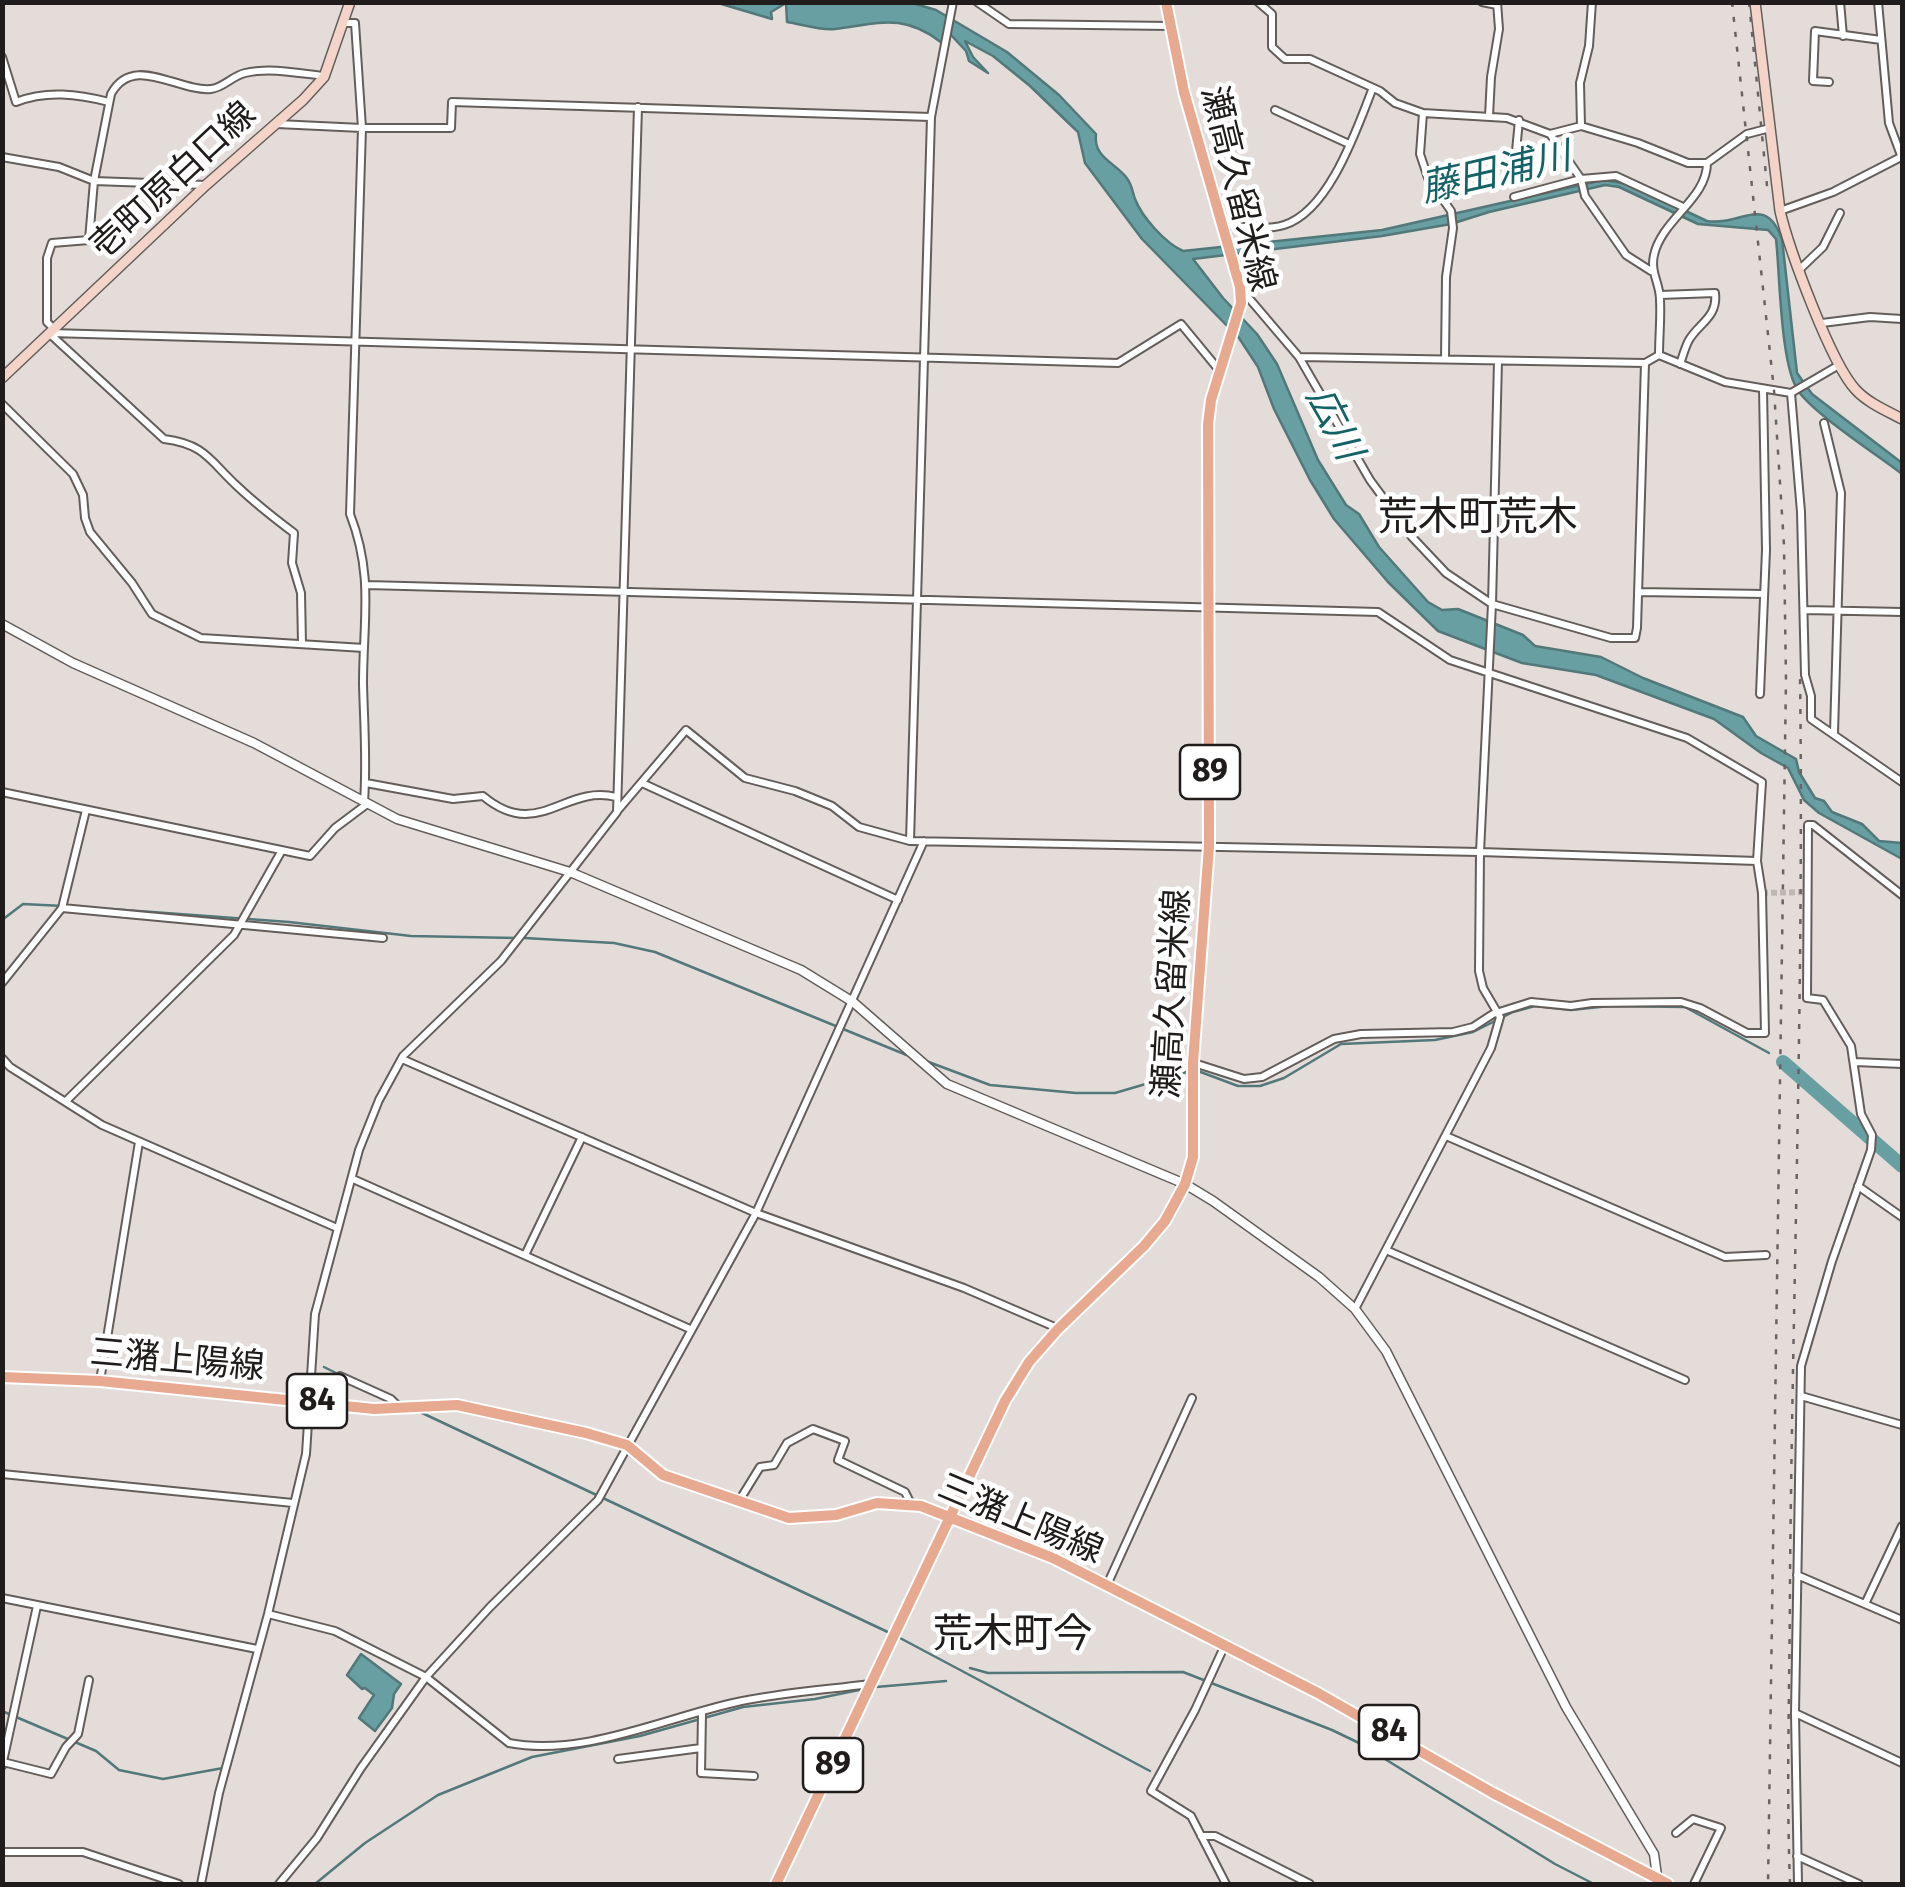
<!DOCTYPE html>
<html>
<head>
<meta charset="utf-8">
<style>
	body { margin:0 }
	#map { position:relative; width:1905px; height:1887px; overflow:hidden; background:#e4dcd9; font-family:"Fira Sans",sans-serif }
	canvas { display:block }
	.frame { position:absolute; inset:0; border:5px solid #1f1c1b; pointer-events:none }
</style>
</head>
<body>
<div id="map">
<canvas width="1905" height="1887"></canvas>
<div class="frame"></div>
</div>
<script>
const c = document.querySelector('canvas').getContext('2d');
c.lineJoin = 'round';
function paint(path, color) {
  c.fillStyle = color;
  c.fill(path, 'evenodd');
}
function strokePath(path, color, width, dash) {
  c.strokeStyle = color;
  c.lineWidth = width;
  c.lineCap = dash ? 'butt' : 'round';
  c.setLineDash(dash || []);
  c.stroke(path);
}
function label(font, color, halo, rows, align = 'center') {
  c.font = font + ' "Fira Sans","Noto Sans JP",sans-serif';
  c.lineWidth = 9;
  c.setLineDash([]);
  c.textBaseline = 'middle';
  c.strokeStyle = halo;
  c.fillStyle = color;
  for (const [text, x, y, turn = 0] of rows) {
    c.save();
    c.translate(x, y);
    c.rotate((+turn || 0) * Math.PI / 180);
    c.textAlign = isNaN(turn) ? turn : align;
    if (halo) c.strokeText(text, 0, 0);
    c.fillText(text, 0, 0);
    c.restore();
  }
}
const water = new Path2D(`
	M750 2 912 3 936 10 1007 52 1059 95 1096 134C1093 157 1114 162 1126 177 1132 184 1132 191 1135 199 1142 217 1165 243 1183 251L1382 230 1603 180 1628 184 1707 221C1743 226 1765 193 1782 239L1797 373 1812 394 1902 463V474C1876 454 1817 416 1799 392 1780 367 1780 273 1776 239L1768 230 1698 224 1619 187 1605 185 1489 212 1451 224 1382 236 1193 259 1223 298 1257 334 1277 364 1318 460 1346 505 1359 514 1379 547 1428 602 1442 610 1458 609 1523 635 1535 646 1601 657 1643 678 1743 717 1756 736 1796 759 1799 772 1815 798 1824 801 1832 812 1862 824 1879 841 1902 843V859L1819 813 1804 800 1788 768 1761 753 1714 719 1596 675 1522 663 1438 631 1388 582 1334 519 1310 480 1274 409 1258 367 1239 338 1142 239 1085 163 1078 132 1030 86 993 56 965 41 973 57 988 73 969 61 966 51 951 35 942 43C903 12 877 24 835 29 821 31 801 24 787 22L786 3 771 12 772 19 718 3Z
	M361 1654 401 1684 394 1694 392 1708 375 1731 359 1718 374 1695 365 1688 362 1689 347 1675Z`);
const stream = new Path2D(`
	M111 909 289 922 411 936 516 938
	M2 920 23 904 63 906
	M524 938 614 943 655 952 909 1056
	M926 1061 990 1085 1076 1093H1115L1190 1071
	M1198 1071 1238 1086H1260L1284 1078 1341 1044 1435 1040 1473 1032 1513 1012 1535 1006 1571 1010 1609 1006 1685 1007 1769 1053
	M324 1367 340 1375
	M420 1412 892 1634
	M900 1638 1150 1771
	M970 1668 988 1673 1183 1672 1332 1730 1359 1743 1555 1864 1594 1884
	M876 1687 946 1681
	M2 1711 96 1751 119 1770 163 1779 223 1768
	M315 1884 365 1843 438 1795 532 1757 640 1736 743 1707 815 1699 864 1689`);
const river = new Path2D(`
	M1783 1062 1902 1166`);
const minorTunnel = new Path2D(`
	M1762 893 1808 892`);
const minor = new Path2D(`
	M977 2 1009 24 1171 26
	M1258 2 1272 14V47L1285 59H1310L1380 91 1395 103 1423 113 1507 118 1550 134 1581 179 1585 196 1626 255 1651 271
	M1482 2 1497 5
	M1840 2 1843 36
	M1878 2 1889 123 1902 158
	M343 23H355L362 128 350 514C374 576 363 620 363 684 364 723 367 762 364 802
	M2 57 16 102C46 90 78 94 109 102
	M1829 82 1813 81 1815 31 1881 40
	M1275 110 1349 144
	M1423 113 1420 154 1428 178 1451 211 1453 228 1446 277 1445 358
	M1489 116 1491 77 1499 29 1497 2
	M277 124 362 128H451L452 102 931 117
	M1581 126 1580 83 1589 46 1592 2
	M1550 134 1581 126 1638 143 1688 163H1707L1747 134 1770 128
	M1516 151 1519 120
	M2 157 59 167 94 181 206 185
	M1514 197 1581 179 1616 176 1683 207
	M1780 211 1833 192 1901 157
	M1221 225C1241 226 1265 231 1284 225 1329 211 1356 131 1372 90
	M1799 270 1823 247 1840 213
	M1242 290 1299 357 1370 480 1412 537 1446 573 1492 604 1611 638H1635L1637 628 1645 363
	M1660 295 1715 293C1718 317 1699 323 1689 340 1685 347 1683 356 1680 364
	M1822 323 1870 317 1902 319
	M54 329 47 322V258L52 243 89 240 94 181 111 94C133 53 178 92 211 89 223 88 232 76 245 73 270 67 298 73 323 76
	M51 333 1118 363 1181 324 1219 370
	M50 334 164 439C205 444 210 461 237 486 255 503 274 518 294 533L292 563 301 593 302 644
	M1659 355C1659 337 1661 318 1660 300 1660 283 1650 273 1654 255 1662 219 1707 199 1707 163
	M1659 355 1725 382 1791 393 1839 365
	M1300 357 1645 363 1659 355
	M1791 393 1801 512 1805 675 1811 696V719L1902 782
	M2 404 73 474 83 495 85 518 90 532 132 583 152 614 201 638 364 648
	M1824 423 1841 493 1834 733
	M367 585 1378 612 1450 660 1687 738 1762 782 1757 861 1762 893 1765 1033H1747L1700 1008 1681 1002 1592 1003 1571 1006 1531 1002 1493 1014 1473 1027 1453 1032 1361 1034 1334 1039 1262 1077 1244 1079 1194 1063
	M1639 592 1764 594
	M1805 610 1902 612
	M1760 694 1766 550 1763 389
	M366 783 453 799 483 796C538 842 564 784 616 797
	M642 783 898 900
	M2 792 310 856 335 828 367 804
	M618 810 686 730 745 778 795 791 832 806 859 827 910 841 1480 852 1757 861
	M910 841 931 117 953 2
	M62 908 383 938
	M2 983 62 908 86 810
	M2 1058 10 1067 102 1125 337 1228
	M402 1059 756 1213 964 1288 1057 1328
	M1855 1062 1902 1064
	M66 1101 234 935 281 852
	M1446 1136 1725 1257 1766 1255
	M353 1179 690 1329
	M1858 1186 1902 1217
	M1386 1250 1685 1380
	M526 1253 582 1137
	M1355 1309 1491 1048 1500 1017 1483 988 1479 971 1480 852 1492 604 1498 361
	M340 1376 391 1399 399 1407
	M100 1381 139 1142
	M1801 1396 1902 1425
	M2 1474 293 1503
	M739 1501 760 1467 774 1465 787 1443 813 1429 845 1441 838 1460 905 1492 911 1504
	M1797 1575 1902 1620
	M1107 1585 1192 1398
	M2 1598 257 1649
	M1865 1604 1902 1526
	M268 1614 335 1631 426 1677 509 1743C582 1757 662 1719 733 1703 777 1693 824 1690 870 1684
	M1224 1647 1195 1710 1151 1791 1191 1816 1226 1884
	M702 1713 701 1773 754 1776
	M1795 1713 1902 1763
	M618 1759 701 1748
	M3 1762 51 1774 66 1747 78 1734 89 1680
	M2 1766 37 1606
	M1676 1833 1693 1819 1721 1828 1694 1884
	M1201 1836H1215L1310 1884
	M2 1852H83L179 1884
	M1797 1856 1859 1884
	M201 1884 219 1793 268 1614 306 1454 315 1314 359 1150 379 1100 403 1056 501 961 617 812 638 107
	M279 1884 317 1838 361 1768 426 1677 490 1607 598 1500 756 1213 924 841
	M1798 1884 1795 1713 1801 1366 1832 1261 1871 1150 1872 1135 1861 1114 1851 1046 1823 1000 1807 998 1808 825H1813L1902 895`);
const tertiary = new Path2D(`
	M2 624 73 663 254 743 397 819 570 872 801 970 853 1002 947 1084 1185 1184 1213 1201 1319 1277 1355 1309 1386 1351 1566 1707 1654 1854 1657 1876`);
const secondary = new Path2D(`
	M1755 2 1780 211C1789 249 1831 364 1856 390 1868 403 1887 411 1902 419
	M2 378 206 185 303 100 324 77 350 2`);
const primary = new Path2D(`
	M2 1377 100 1381 374 1409 457 1405 586 1433 627 1445 663 1475 789 1518 836 1515 877 1503 921 1506 1053 1558 1318 1693 1493 1793 1668 1884
	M776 1884 1005 1401 1029 1362 1058 1329 1144 1246 1165 1221 1185 1184 1193 1157V1063L1209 846 1208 424 1211 400 1241 303 1240 287 1184 92 1166 2`);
const rail = new Path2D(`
	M1732 2 1774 390 1784 545 1786 680 1768 1884
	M1749 2 1768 196
	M1790 1884C1786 1781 1790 1678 1790 1575 1793 1275 1804 975 1800 675`);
const shields = [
	[1210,772,60],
	[317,1401,60],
	[1389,1732,60],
	[833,1765,60]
];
const shieldNames = [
	["89",1210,772],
	["84",317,1401],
	["84",1389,1732],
	["89",833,1765]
];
const streetNames = [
	["壱町原白口線",174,181,-43],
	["瀬高久留米線",1237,189,76],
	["瀬高久留米線",1173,994,-87],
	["三潴上陽線",177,1361,5],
	["三潴上陽線",1020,1520,23]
];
const waterNames = [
	["藤田浦川",1496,174,-13],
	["広川",1333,424,63]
];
const quarterNames = [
	["荒木町荒木",1478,519],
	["荒木町今",1013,1636]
];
paint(water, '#689fa2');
strokePath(water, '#52787a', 2.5);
strokePath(stream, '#52787a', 2.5);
strokePath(river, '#689fa2', 14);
strokePath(minorTunnel, '#bdb6b3', 6, [6, 3]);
strokePath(minor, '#645e5b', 10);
strokePath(tertiary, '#645e5b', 11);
strokePath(secondary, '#645e5b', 12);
strokePath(primary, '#fff', 14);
strokePath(minor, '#fff', 6);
strokePath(tertiary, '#fff', 8);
strokePath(secondary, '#f4d4c8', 9);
strokePath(primary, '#e8a991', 10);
strokePath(rail, '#686462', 2.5, [5, 10]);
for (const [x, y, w] of shields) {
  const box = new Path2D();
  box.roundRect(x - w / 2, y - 27, w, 54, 8);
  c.fillStyle = '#fff';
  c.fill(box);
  strokePath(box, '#1f1c1b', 2.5);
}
label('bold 32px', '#1f1c1b', null, shieldNames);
label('35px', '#1f1c1b', '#fff', streetNames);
label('italic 38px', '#156266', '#fff', waterNames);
label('40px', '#1f1c1b', '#fff', quarterNames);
</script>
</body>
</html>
